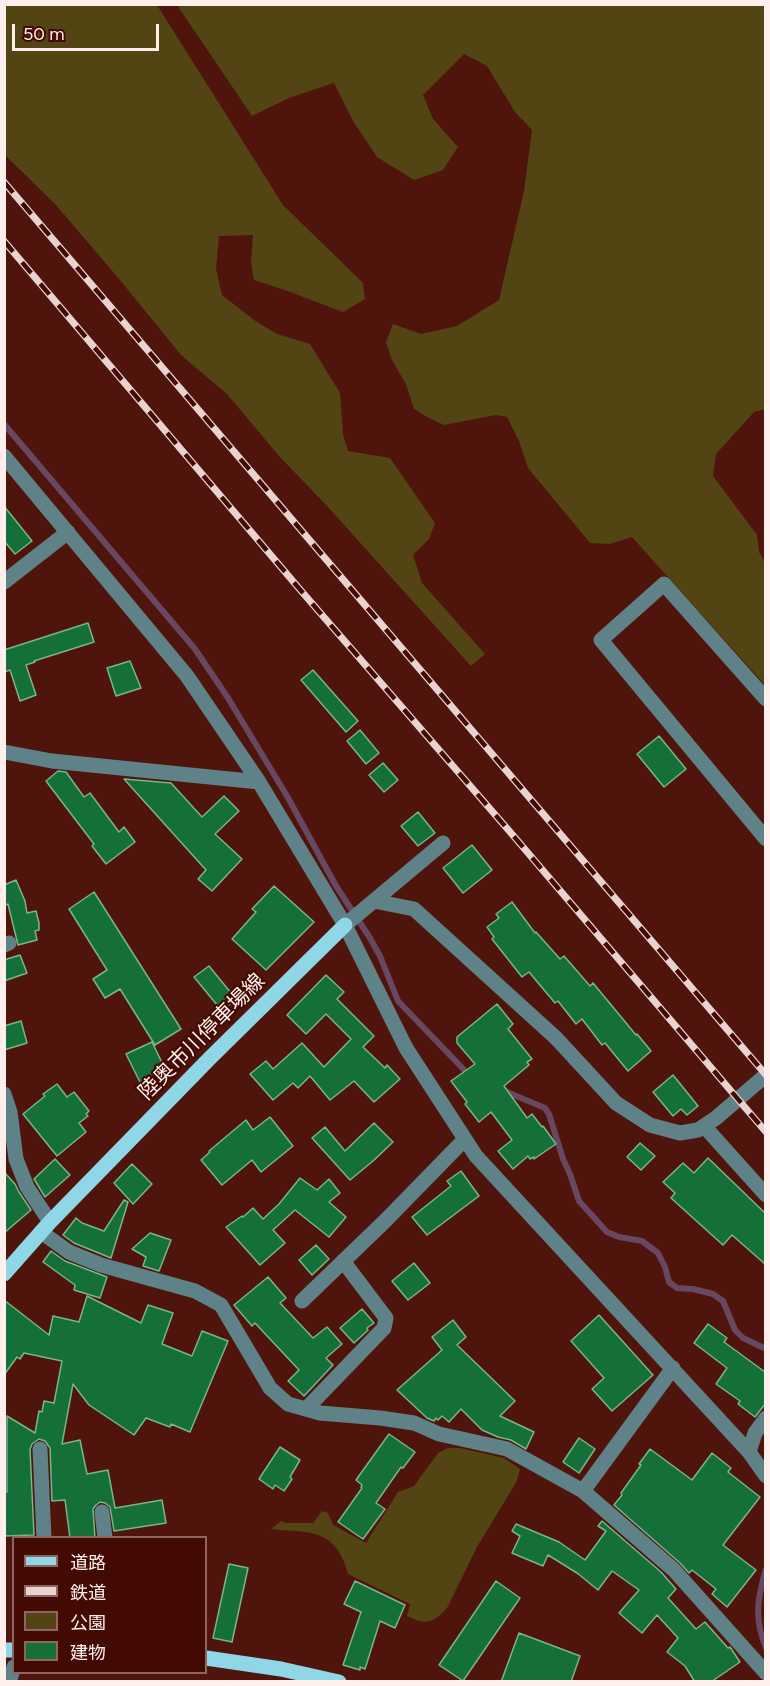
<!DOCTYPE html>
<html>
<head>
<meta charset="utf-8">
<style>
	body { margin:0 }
	#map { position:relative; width:770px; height:1686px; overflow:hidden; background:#4f150c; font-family:Figtree,"Noto Sans JP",sans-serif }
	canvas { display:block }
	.frame { position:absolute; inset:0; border:6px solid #ffefec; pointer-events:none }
	.legend { position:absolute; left:12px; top:1536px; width:195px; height:138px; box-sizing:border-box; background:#430903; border:2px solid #8e6560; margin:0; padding:8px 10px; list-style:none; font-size:18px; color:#ffefec }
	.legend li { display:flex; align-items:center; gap:12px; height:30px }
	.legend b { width:30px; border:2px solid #8e6560 }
	.scale { position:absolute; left:12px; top:24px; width:147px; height:27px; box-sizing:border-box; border:3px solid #ffefec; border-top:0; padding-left:8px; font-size:18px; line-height:21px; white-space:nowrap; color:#ffefec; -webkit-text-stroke:4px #430903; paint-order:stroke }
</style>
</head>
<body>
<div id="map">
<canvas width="770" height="1686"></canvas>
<div class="frame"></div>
<ul class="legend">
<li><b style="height:8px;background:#8fd7e6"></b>道路</li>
<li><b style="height:8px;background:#e8d3cf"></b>鉄道</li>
<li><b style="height:16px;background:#534413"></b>公園</li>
<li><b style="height:16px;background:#146f39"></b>建物</li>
</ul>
<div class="scale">50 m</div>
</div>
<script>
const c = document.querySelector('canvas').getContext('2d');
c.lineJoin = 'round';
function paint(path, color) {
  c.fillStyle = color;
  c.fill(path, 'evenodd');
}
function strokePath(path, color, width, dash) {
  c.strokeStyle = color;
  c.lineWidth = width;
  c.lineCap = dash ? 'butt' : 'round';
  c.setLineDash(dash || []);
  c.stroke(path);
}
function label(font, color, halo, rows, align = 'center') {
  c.font = font + ' Figtree,"Noto Sans JP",sans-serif';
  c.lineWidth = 4.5;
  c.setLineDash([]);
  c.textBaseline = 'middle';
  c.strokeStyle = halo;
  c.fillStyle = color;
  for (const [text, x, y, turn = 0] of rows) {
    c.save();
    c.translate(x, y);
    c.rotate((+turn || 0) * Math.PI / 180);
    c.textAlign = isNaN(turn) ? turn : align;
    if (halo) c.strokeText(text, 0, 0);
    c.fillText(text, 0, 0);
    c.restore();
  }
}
const green = new Path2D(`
	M5 4 157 5 283 205 363 283 365 299 343 312 285 290 254 280 251 263 253 235 219 236 216 269 222 295 254 320 277 334 310 344 340 393 343 435 348 451 390 458 435 523 429 539 413 555 422 583 485 654 471 666 328 507 279 456 227 394 181 355 120 280 56 205 5 155Z
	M177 5H765V409L754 412 716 454 713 476 757 535 759 552 765 562V685L632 537 610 544 590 543 528 468 519 441 507 417 496 415 444 425 427 417 414 409 406 384 392 360 386 342 393 324 421 334 457 326 499 300 524 191 532 130 515 112 487 66 464 54 423 95 433 119 458 147 443 170 414 180 377 157 353 121 334 83 289 98 252 116Z
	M448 1448H460L504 1458 520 1469 517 1481 477 1547 447 1608C432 1624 426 1625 407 1616L410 1604 348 1574C336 1528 311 1533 271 1529L281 1521 286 1523H313L322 1511 328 1513 333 1525 366 1543 398 1492 414 1486 438 1453Z`);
const stream = new Path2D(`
	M4 424 195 649 228 698 287 796 336 886 370 938 380 956 398 1001 470 1076
	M502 1090 545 1108 549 1114 563 1159 570 1174 579 1201 607 1232 619 1237 642 1241 658 1253 665 1267 669 1282 677 1288 693 1289 713 1294 723 1301 735 1330 743 1338 766 1349
	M766 1569C757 1599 754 1619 766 1648`);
const building = new Path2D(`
	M4 506 32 541 15 554 4 541Z
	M88 623 94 642 34 661 35 662 26 665 36 695 20 701 10 670 4 672V650Z
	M130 661 141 688 116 696 107 668Z
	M313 670 358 721 346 732 301 680Z
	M360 730 379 753 366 764 347 741Z
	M659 736 686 769 664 787 637 754Z
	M383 763 398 780 384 792 369 775Z
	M58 771 66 772 84 797 90 793 119 832 124 827 135 842 106 864 92 846 94 844 46 781Z
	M124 779 171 783 202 817 224 796 239 811 215 834 242 859 212 891 198 879 206 870Z
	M418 812 435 833 418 846 401 826Z
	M472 845 492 870 463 893 443 868Z
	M16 880 25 901 27 913 36 911 39 923V930L35 931 37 940 18 945 8 904 4 906V885Z
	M274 886 314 922 266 970 232 939 256 912 252 909Z
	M94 892 181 1029 155 1045 120 989 105 998 93 979 107 970 69 909Z
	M512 902 535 933 536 932 560 959 564 956 590 986 593 983 636 1035 637 1034 651 1051 628 1071 605 1043 602 1045 582 1019 576 1024 558 1001 555 1003 529 972 522 977 492 939 494 937 487 927 499 918 496 914Z
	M20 955 27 973 4 981V960Z
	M209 966 236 999 222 1011 194 977Z
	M326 975 344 992 337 999 374 1036 363 1047 385 1068 387 1065 400 1079 374 1102 354 1081 330 1100 310 1076 298 1088 293 1083 273 1100 250 1074 266 1061 273 1069 302 1043 324 1067 351 1039 326 1014 306 1034 287 1015Z
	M497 1004 513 1024 508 1029 532 1059 527 1062 529 1065 504 1086 527 1118 532 1114 542 1127 543 1126 556 1144 534 1159V1157L530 1159 528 1156 513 1169 498 1151 512 1140 491 1112 479 1122 465 1104 467 1102 451 1081 475 1064 457 1043V1037Z
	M21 1021 27 1043 4 1050V1026Z
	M152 1042 167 1073 161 1076 162 1078 143 1088 126 1054Z
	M673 1075 698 1106 687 1115 681 1109 673 1116 653 1092Z
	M57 1084 67 1097 74 1092 89 1111 86 1114 88 1116 79 1123 86 1132 57 1156 23 1114 45 1096 43 1094Z
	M270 1117 293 1146 261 1172 252 1160 222 1185 201 1160 210 1152 209 1151 246 1120 253 1130Z
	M374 1123 393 1142 373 1161 350 1180 312 1138 325 1127 345 1151Z
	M640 1143 655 1156 641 1170 627 1157Z
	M708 1158 765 1213V1264L732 1235 723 1245 671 1198 675 1193 663 1182 683 1163 694 1173Z
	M55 1159 70 1175 45 1197 34 1179Z
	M132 1164 152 1184 133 1204 114 1183Z
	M461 1171 479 1196 427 1235 412 1217 451 1186 447 1181Z
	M4 1172 15 1184 19 1192 31 1210 4 1233Z
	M300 1178 317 1190 329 1179 340 1193 329 1202 346 1217 329 1237 295 1210 273 1230 285 1243 260 1265 226 1227 242 1216 243 1217 253 1208 263 1219 279 1204Z
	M124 1200 128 1202 111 1258 74 1243 63 1235 76 1218 82 1223 104 1231Z
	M150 1233 171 1240 159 1271 143 1266 146 1257 132 1249Z
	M316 1245 329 1259 312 1275 299 1260Z
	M51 1251 65 1261 107 1277 100 1298 74 1290 75 1285 43 1262Z
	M414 1263 430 1283 408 1300 392 1281Z
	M268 1277 286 1298 280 1303 313 1338 327 1327 342 1344 326 1358 333 1365 304 1396 288 1381 299 1370 255 1323 252 1326 234 1305Z
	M87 1296 141 1323 148 1305 173 1313 162 1344 192 1356 202 1331 228 1341 190 1432 171 1424 170 1427 146 1418 134 1435 89 1405 73 1384 62 1444 80 1440 87 1474 108 1470 115 1508 162 1500 166 1523 114 1531 110 1507 105 1503 100 1502 96 1505 93 1509 95 1538H70L65 1500 52 1501 50 1448 45 1441 39 1439 32 1444 30 1449 34 1535 4 1536V1491L7 1492V1416L35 1433 39 1411 42 1412 44 1401 54 1403 62 1361 24 1353 20 1359 17 1357 4 1375V1300L49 1335 53 1316 79 1322Z
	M362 1309 374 1323 367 1328 368 1330 366 1332 354 1343 340 1328Z
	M599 1315 653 1375 612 1411 592 1389 604 1378 571 1341Z
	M453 1320 466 1337 457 1345 515 1401 500 1416 534 1432 526 1449 511 1440 498 1437 482 1430 461 1409 449 1422 442 1416 438 1420 436 1418 434 1421 427 1418 397 1390 442 1350 432 1337Z
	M708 1324 727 1338 724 1342 765 1372V1404L755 1417 738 1404 740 1401 716 1384 727 1368 694 1343Z
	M389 1434 415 1452 403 1468 401 1467 376 1503 385 1509 363 1539 338 1522 362 1488 361 1487 362 1485 356 1480Z
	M579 1438 595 1449 579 1473 563 1462Z
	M280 1447 300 1460 290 1477 292 1479 284 1491 275 1485 273 1489 259 1479Z
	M650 1449 692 1480 712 1453 731 1468 728 1472 760 1497 723 1545 756 1570 727 1607 712 1594 716 1589 692 1570 689 1573 680 1563 614 1505 622 1495 621 1493 641 1465 639 1464Z
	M602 1521 661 1572 676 1589 668 1598 696 1629 705 1622 728 1648 730 1647 740 1662 711 1682H695L685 1666 667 1652 678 1638 657 1615 642 1633 619 1613 639 1590 612 1571 598 1590 577 1573 548 1555 543 1566 512 1553 520 1536 512 1531 516 1524 559 1542 585 1560 606 1531 598 1526Z
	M229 1564 248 1568 232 1642 213 1638Z
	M355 1581 405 1605 395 1628 380 1621 365 1669 360 1667V1670L343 1665 361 1612 344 1604Z
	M496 1581 520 1598 463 1681 439 1665Z
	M519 1633 580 1656 571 1682H501Z`);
const minor = new Path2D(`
	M4 456 187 676 259 782 345 925 406 1048 476 1156 749 1452 766 1476
	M4 582 68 532
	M766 699 664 584 601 640 766 839
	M4 752 52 761 259 782
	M374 901 414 909 556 1038 616 1103 650 1125 680 1133 698 1130 716 1118 766 1075
	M345 925 443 843
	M4 945 9 943
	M4 1094 10 1112 16 1159 27 1187 50 1222
	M704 1126 766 1195
	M41 1232 69 1252 101 1265 195 1291 221 1305 270 1388 288 1404 320 1413 380 1418 414 1423 439 1434 507 1449 583 1491 674 1570 766 1673
	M302 1301 385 1221 465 1139
	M306 1409 384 1328 386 1318 343 1261
	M40 1449 44 1538
	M749 1452 755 1433 766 1418
	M583 1491 673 1368
	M102 1512 105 1538
	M9 1682 14 1667`);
const major = new Path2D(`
	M4 1274 50 1222 209 1059 345 925
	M4 1650H14
	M206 1658 281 1669 339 1682`);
const rail = new Path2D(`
	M4 182 766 1075
	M4 241 303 593 511 833 766 1132`);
const streetNames = [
	["陸奥市川停車場線",202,1037,-45]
];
paint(green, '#534413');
strokePath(stream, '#684860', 6);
paint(building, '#146f39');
strokePath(building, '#7ab58a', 1.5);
strokePath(minor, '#5f8188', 15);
strokePath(major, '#8fd7e6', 15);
strokePath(rail, '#e8d3cf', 7);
strokePath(rail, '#430903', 4.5, [14]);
label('21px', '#ffefec', '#430903', streetNames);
</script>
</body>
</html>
